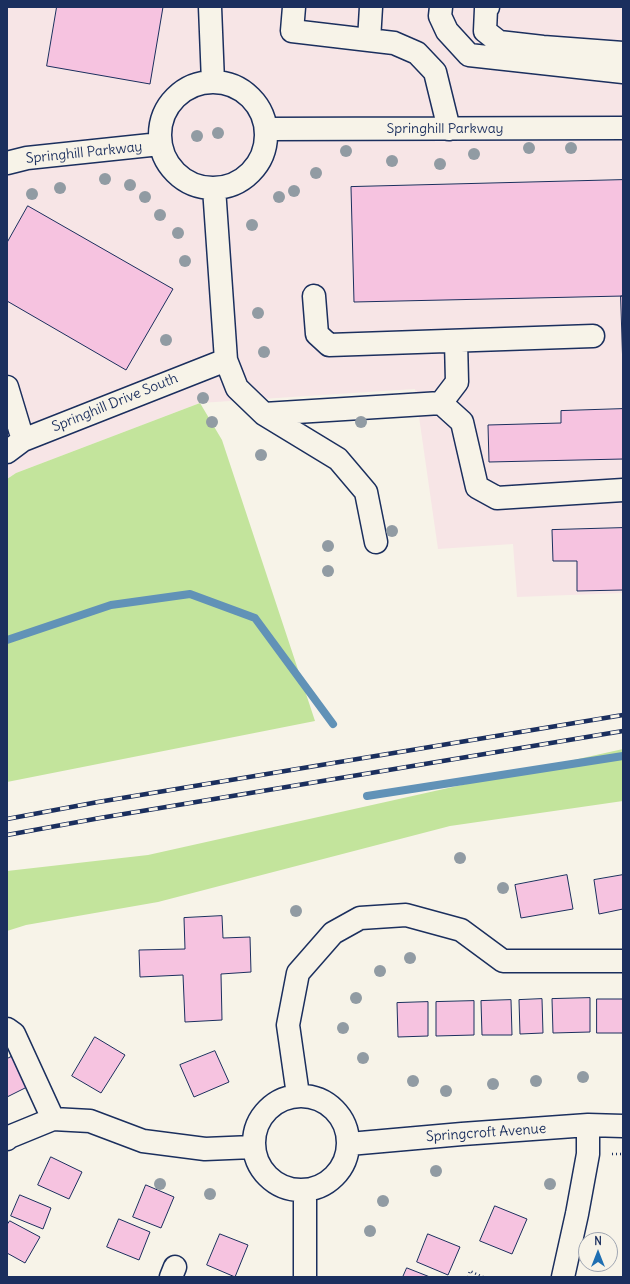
<!DOCTYPE html>
<html>
<head>
<meta charset="utf-8">
<style>
	body { margin:0 }
	#map { position:relative; width:630px; height:1284px; overflow:hidden; background:#f7f3e8; font-family:Delius,sans-serif }
	canvas { display:block }
	.frame { position:absolute; inset:0; border:8px solid #1b2f5e; pointer-events:none }
	.north { position:absolute; left:578px; top:1232px; width:40px; height:40px; box-sizing:border-box; background:#f7f3e8; border:1px solid #9fa5b1; border-radius:50%; rotate:0deg; font-size:11px; font-weight:700; line-height:16px; text-align:center; color:#1b2f5e }
	.north::after { content:''; display:block; margin:auto; width:14px; height:18px; background:#1f6fb2; clip-path:polygon(50% 0,100% 100%,50% 72%,0 100%) }
</style>
</head>
<body>
<div id="map">
<canvas width="630" height="1284"></canvas>
<div class="frame"></div>
<div class="north">N</div>
</div>
<script>
const c = document.querySelector('canvas').getContext('2d');
c.lineJoin = 'round';
function paint(path, color) {
  c.fillStyle = color;
  c.fill(path, 'evenodd');
}
function strokePath(path, color, width, dash) {
  c.strokeStyle = color;
  c.lineWidth = width;
  c.lineCap = dash ? 'butt' : 'round';
  c.setLineDash(dash || []);
  c.stroke(path);
}
function label(font, color, halo, rows, align = 'center') {
  c.font = font + ' Delius,sans-serif';
  c.lineWidth = 3.5;
  c.setLineDash([]);
  c.textBaseline = 'middle';
  c.strokeStyle = halo;
  c.fillStyle = color;
  for (const [text, x, y, turn = 0] of rows) {
    c.save();
    c.translate(x, y);
    c.rotate((+turn || 0) * Math.PI / 180);
    c.textAlign = isNaN(turn) ? turn : align;
    if (halo) c.strokeText(text, 0, 0);
    c.fillText(text, 0, 0);
    c.restore();
  }
}
const built = new Path2D(`
	M7 7H623V593L517 597 513 544 438 549 415 389 200 403 16 473 7 479Z`);
const green = new Path2D(`
	M200 403 222 440 315 721 7 782V479L16 473Z
	M623 749V801L450 826 158 902 26 925 7 931V871L148 855Z`);
const stream = new Path2D(`
	M7 640 111 605 190 594 255 618 333 724
	M367 796 623 756`);
const building = new Path2D(`
	M57 7H163L150 84 47 66Z
	M623 180V296L354 302 351 187Z
	M28 206 173 289 126 370 7 301V243Z
	M621 296H623V369Z
	M623 409V459L489 462 488 425 561 423V411Z
	M623 528V590L577 591V561H553L552 530Z
	M567 875 573 909 521 918 515 885Z
	M623 875V909L599 914 594 880Z
	M222 916 223 938 250 937 251 972 221 974 222 1020 185 1022 183 975 140 977 139 950 185 949 184 918Z
	M590 998V1032L553 1033 552 999Z
	M542 999 543 1033 520 1034 519 1000Z
	M597 999H623V1033H597Z
	M511 1000 512 1035H482L481 1001Z
	M474 1001V1035L436 1036V1002Z
	M428 1002V1036L398 1037 397 1003Z
	M95 1037 125 1055 101 1093 72 1076Z
	M215 1051 229 1082 194 1097 180 1065Z
	M13 1056 29 1086 7 1097V1059Z
	M51 1157 82 1172 69 1199 38 1185Z
	M146 1185 174 1197 161 1228 133 1217Z
	M20 1195 51 1208 43 1229 11 1216Z
	M495 1206 527 1219 512 1254 480 1241Z
	M119 1219 150 1232 139 1260 107 1247Z
	M10 1221 40 1237 25 1263 7 1253V1225Z
	M220 1234 248 1245 235 1277 207 1265Z
	M428 1234 460 1247 448 1275 417 1262Z
	M407 1268 430 1277H403Z`);
const path = new Path2D(`
	M612 1154H623
	M468 1277 470 1271 483 1277`);
const minor = new Path2D(`
	M210 7 213 82
	M294 7 292 31 394 43 417 53 435 72 449 129
	M441 7 440 16 447 31 469 55 623 72
	M488 7 486 9 485 31 499 42 543 47 623 53
	M369 40 371 7
	M160 135a53 53 0 1 1 106 0a53 53 0 1 1-106 0Z
	M266 129 623 128
	M7 163 27 158 160 144
	M214 188 226 360 237 388 264 414 338 459 366 492 376 542
	M314 296 317 334 329 345 593 336
	M7 387 23 440
	M441 403 457 382 456 341
	M264 414 441 403 462 422 477 487 497 498 623 490
	M7 452 23 440 226 360
	M7 1029 14 1034 53 1119
	M298 1095 288 1025 298 973 333 933 360 918 406 915 461 930 503 961H623
	M254 1143a47 47 0 1 1 94 0a47 47 0 1 1-94 0Z
	M7 1139 9 1137 53 1119 90 1121 143 1141 205 1149 253 1147
	M349 1144 462 1134 588 1125 623 1126
	M171 1277 175 1267
	M305 1277V1191
	M563 1277 577 1214 588 1154V1125`);
const rail = new Path2D(`
	M7 819 98 802 623 715
	M7 835 100 818 623 731`);
const trees = [
	[218,133],
	[197,136],
	[529,148],
	[571,148],
	[346,151],
	[474,154],
	[392,161],
	[440,164],
	[316,173],
	[105,179],
	[130,185],
	[60,188],
	[294,191],
	[32,194],
	[145,197],
	[279,197],
	[160,215],
	[252,225],
	[178,233],
	[185,261],
	[258,313],
	[166,340],
	[264,352],
	[203,398],
	[212,422],
	[361,422],
	[261,455],
	[392,531],
	[328,546],
	[328,571],
	[460,858],
	[503,888],
	[296,911],
	[410,958],
	[380,971],
	[356,998],
	[343,1028],
	[363,1058],
	[583,1077],
	[413,1081],
	[536,1081],
	[493,1084],
	[446,1091],
	[436,1171],
	[160,1184],
	[550,1184],
	[210,1194],
	[383,1201],
	[370,1231]
];
const streetNames = [
	["Springhill Parkway",445,129],
	["Springhill Parkway",84,153,-6],
	["Springhill Drive South",115,403,-22],
	["Springcroft Avenue",486,1133,-4]
];
paint(built, '#f7e5e6');
paint(green, '#c3e49c');
strokePath(stream, '#6192b7', 8);
paint(building, '#f6c3e0');
strokePath(building, '#1b2f5e', 1);
strokePath(minor, '#1b2f5e', 25);
strokePath(path, '#1b2f5e', 2.5, [1, 3]);
strokePath(minor, '#f7f3e8', 22);
strokePath(rail, '#1b2f5e', 4.5);
strokePath(rail, '#f7f3e8', 3, [9]);
c.fillStyle = '#919ba3';
for (const [x, y] of trees) {
  c.beginPath();
  c.arc(x, y, 6, 0, 2 * Math.PI);
  c.fill();
}
label('14px', '#1b2f5e', '#f7f3e8', streetNames);
</script>
</body>
</html>
